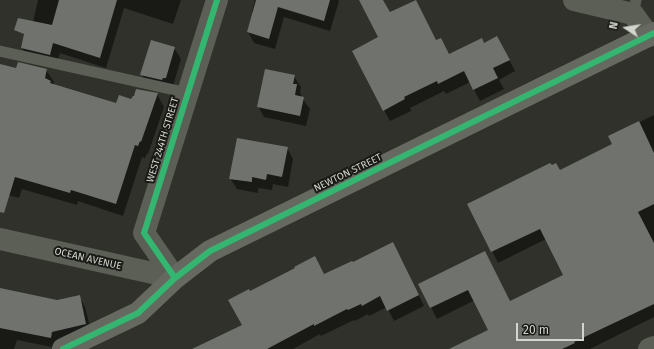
<!DOCTYPE html>
<html>
<head>
<meta charset="utf-8">
<style>
	body { margin:0 }
	#map { position:relative; width:654px; height:349px; overflow:hidden; background:#2f312a; font-family:"Fira Sans",sans-serif }
	canvas { display:block }
	.north { position:absolute; left:606px; top:8px; width:40px; height:40px; -webkit-text-stroke:3px #191a15; paint-order:stroke; rotate:282deg; font-size:11px; font-weight:700; line-height:16px; text-align:center; color:#d2d5cd }
	.north::after { content:''; display:block; margin:auto; width:14px; height:18px; background:#d2d5cd; clip-path:polygon(50% 0,100% 100%,50% 72%,0 100%) }
	.scale { position:absolute; left:516px; top:323px; width:68px; height:18px; box-sizing:border-box; border:2px solid #d2d5cd; border-top:0; padding-left:5px; font-size:12px; line-height:14px; white-space:nowrap; color:#d2d5cd; -webkit-text-stroke:3px #191a15; paint-order:stroke }
</style>
</head>
<body>
<div id="map">
<canvas width="654" height="349"></canvas>
<div class="north">N</div>
<div class="scale">20 m</div>
</div>
<script>
const c = document.querySelector('canvas').getContext('2d');
c.lineJoin = 'round';
function paint(path, color) {
  c.fillStyle = color;
  c.fill(path, 'evenodd');
}
function strokePath(path, color, width, dash) {
  c.strokeStyle = color;
  c.lineWidth = width;
  c.lineCap = dash ? 'butt' : 'round';
  c.setLineDash(dash || []);
  c.stroke(path);
}
function label(font, color, halo, rows, align = 'center') {
  c.font = font + ' "Fira Sans",sans-serif';
  c.lineWidth = 4;
  c.setLineDash([]);
  c.textBaseline = 'middle';
  c.strokeStyle = halo;
  c.fillStyle = color;
  for (const [text, x, y, turn = 0] of rows) {
    c.save();
    c.translate(x, y);
    c.rotate((+turn || 0) * Math.PI / 180);
    c.textAlign = isNaN(turn) ? turn : align;
    if (halo) c.strokeText(text, 0, 0);
    c.fillText(text, 0, 0);
    c.restore();
  }
}
const shadow = new Path2D(`
	M38 0H181L173 24 124 8 106 68 60 53 56 66 28 59 22 48 28 21 33 22Z
	M255 0H338L339 1 330 31 284 17 275 49 254 43 248 32 253 13 252 11Z
	M369 0H383L390 13 436 41 441 39 449 55 484 44 503 48 515 71 499 80 504 89 480 101 470 82 446 94 444 91 410 108 411 111 390 121 353 52 379 38Z
	M174 48 181 59 172 89 148 86 142 75Z
	M0 65 17 69 46 70 54 82 53 85 117 105 157 94 164 107 148 154 147 153 145 158 142 157 123 216 78 201 77 205 22 189 19 198 1 193 0 195Z
	M294 76 301 87 300 92 302 98 310 109 306 126 264 117 258 106Z
	M654 115V317L590 349H453L489 330 475 300 437 319 419 284 485 252 510 302 564 276 546 239 498 263 469 204 560 171 613 144 609 137Z
	M287 148 293 159 288 187 273 184 272 190 258 188V193L237 189 230 178Z
	M399 254 424 306 394 321 387 307 369 316 368 314 355 321 354 320 321 336 320 334 293 349H195L243 325 249 292 324 275 352 263Z
	M0 289 57 301 79 296 85 307 92 335 57 348 17 340 14 349H0Z`);
const building = new Path2D(`
	M59 0H117L100 58 53 43 50 55 21 48 24 34 14 30 18 18 52 25Z
	M256 0H330L324 21 278 7 269 39 247 32Z
	M359 0H383L390 12 416 0 436 40 441 38 449 54 482 38 484 43 497 36 510 60 493 68 498 78 473 90 464 71 438 84 437 81 404 97 405 99 383 111 352 51 378 37Z
	M151 40 175 47 166 78H163L162 80 140 75Z
	M18 62 47 69 45 78 51 81 50 83 116 103 119 95 131 99 133 96H134L136 89 158 93 141 142 140 141 138 146 135 145 116 204 71 190 70 193 15 177 4 213 0 212V64L16 68Z
	M265 69 295 75 293 84H297L295 95 304 97 300 116 257 107Z
	M639 121 654 153V204L638 212 654 243V304L574 342 575 343 562 349H449L488 330 468 290 430 308 418 284 485 251 510 301 563 275 540 229 491 252 467 204 550 163 552 165 556 163 560 170 612 144 608 136Z
	M237 138 288 147 282 177 267 174 266 180 252 177V182L229 179Z
	M393 242 419 295 387 311 380 296 362 306 361 304 348 310 347 309 314 326V324L267 349H192L242 325 228 300 249 289 250 291 295 268 294 267 315 256 324 274 352 261 353 262Z
	M0 288 57 300 80 295 86 324 52 332 51 338 0 328Z`);
const lane = new Path2D(`
	M633 14 636 0
	M0 51 188 93`);
const street = new Path2D(`
	M574 0 633 14 649 36
	M0 239 175 278
	M175 278 144 233 217 0
	M649 349 654 347`);
const secondary = new Path2D(`
	M63 349 138 313 175 278 210 251 654 33`);
const cycleway = new Path2D(`
	M175 278 144 233 217 0
	M63 349 138 313 175 278 210 251 654 33`);
const streetNames = [
	["WEST 244TH STREET",163,140,-73],
	["NEWTON STREET",348,173,-26],
	["OCEAN AVENUE",88,259,13]
];
paint(shadow, '#0007');
paint(building, '#70726d');
strokePath(lane, '#5c5f56', 11);
strokePath(street, '#5c5f56', 22);
strokePath(secondary, '#66695f', 22);
strokePath(cycleway, '#33b770', 6);
label('10px', '#d2d5cd', '#191a15', streetNames);
</script>
</body>
</html>
